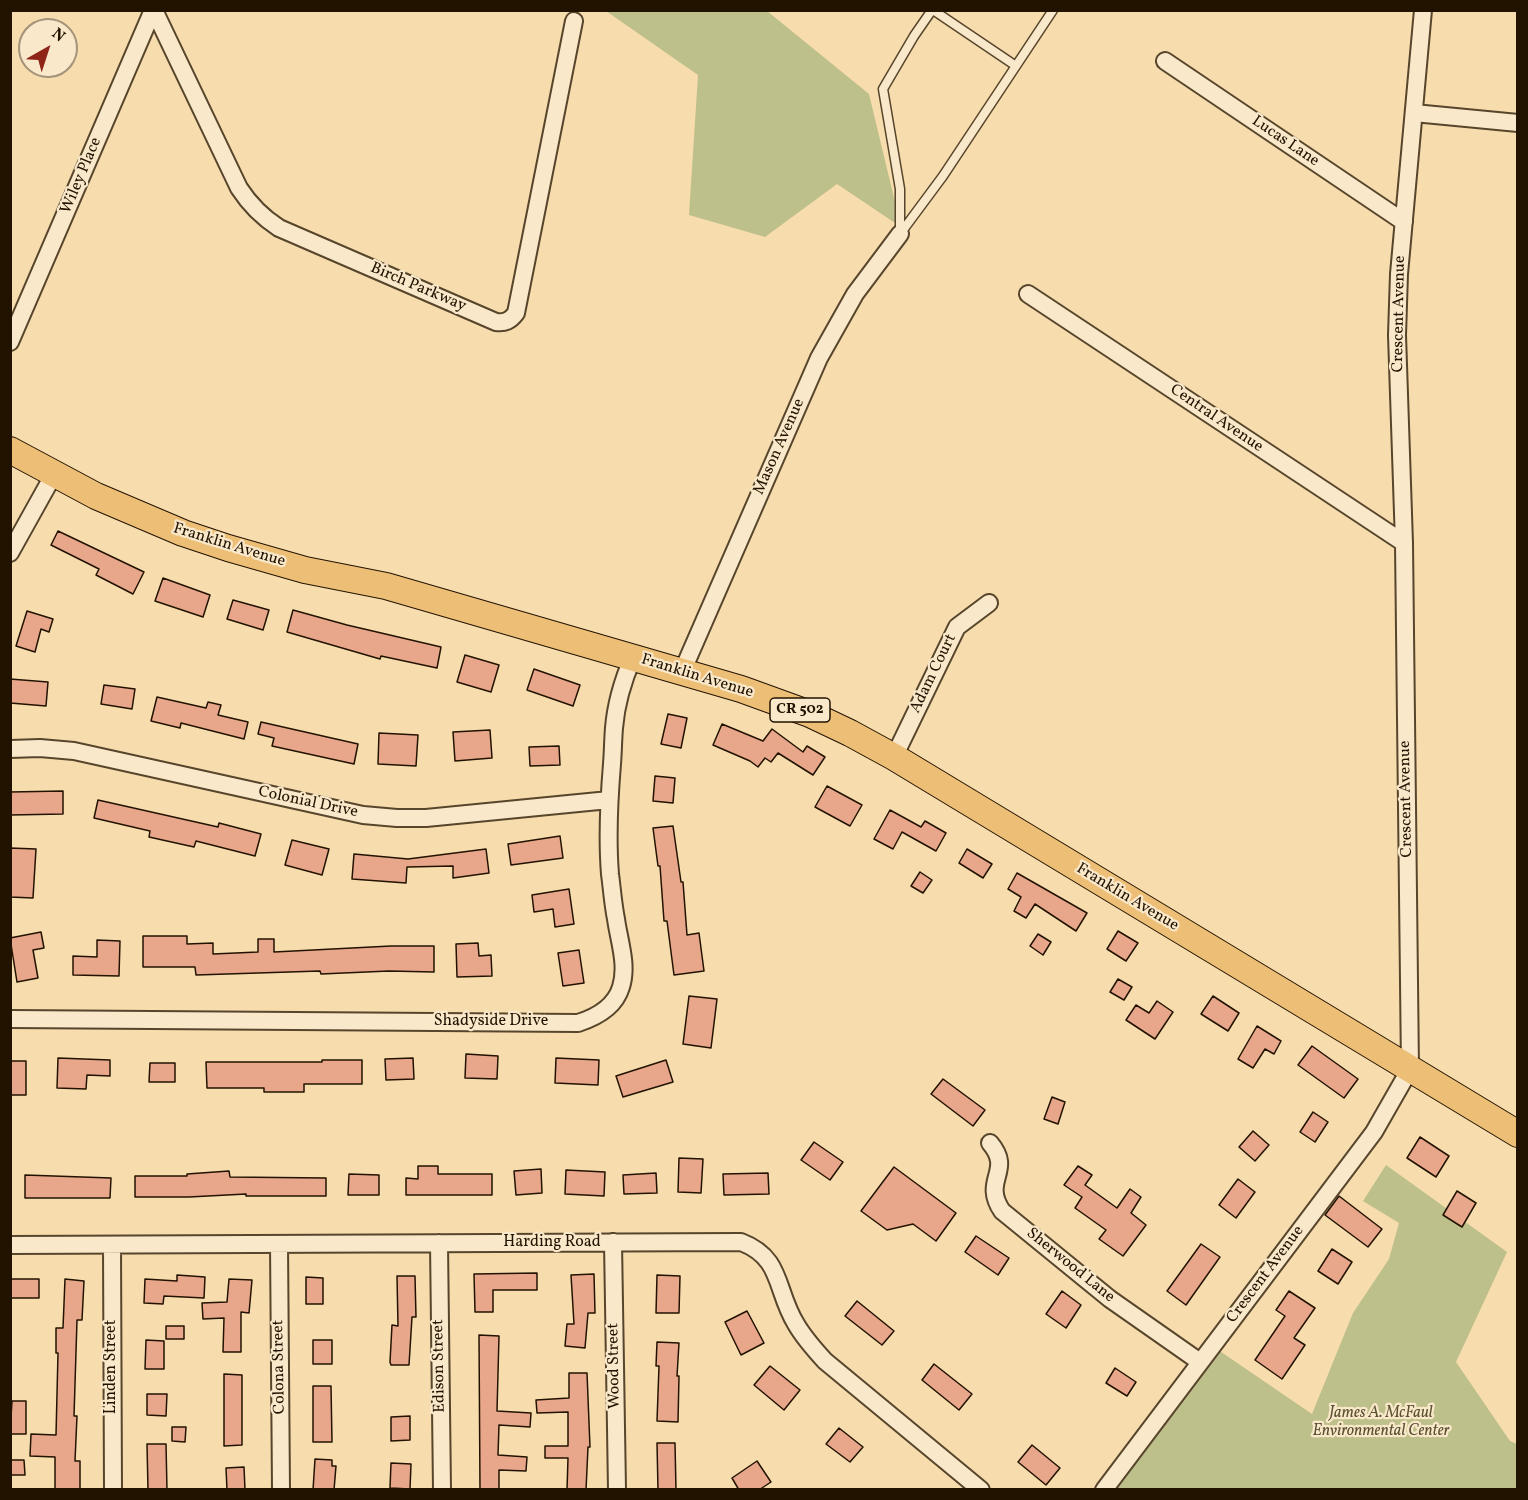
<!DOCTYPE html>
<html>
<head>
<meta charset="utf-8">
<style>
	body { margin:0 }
	#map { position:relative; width:1528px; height:1500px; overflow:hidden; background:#f7dcad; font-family:Vollkorn,serif }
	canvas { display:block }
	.frame { position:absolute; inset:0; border:12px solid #221301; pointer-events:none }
	.north { position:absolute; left:18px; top:18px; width:60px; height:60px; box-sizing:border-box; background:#fae8ca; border:2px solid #a4937a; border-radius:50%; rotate:39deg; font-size:16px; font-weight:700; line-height:24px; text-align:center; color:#221301 }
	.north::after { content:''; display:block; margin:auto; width:21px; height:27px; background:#8f2418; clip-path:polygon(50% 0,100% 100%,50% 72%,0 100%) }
</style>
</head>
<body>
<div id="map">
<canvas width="1528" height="1500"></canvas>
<div class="frame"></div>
<div class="north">N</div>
</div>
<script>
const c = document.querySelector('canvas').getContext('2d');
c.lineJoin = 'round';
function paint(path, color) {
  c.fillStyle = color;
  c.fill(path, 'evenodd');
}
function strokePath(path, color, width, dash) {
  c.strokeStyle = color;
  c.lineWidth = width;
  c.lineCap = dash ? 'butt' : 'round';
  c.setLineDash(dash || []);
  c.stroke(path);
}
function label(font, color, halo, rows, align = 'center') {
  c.font = font + ' Vollkorn,serif';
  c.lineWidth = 4.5;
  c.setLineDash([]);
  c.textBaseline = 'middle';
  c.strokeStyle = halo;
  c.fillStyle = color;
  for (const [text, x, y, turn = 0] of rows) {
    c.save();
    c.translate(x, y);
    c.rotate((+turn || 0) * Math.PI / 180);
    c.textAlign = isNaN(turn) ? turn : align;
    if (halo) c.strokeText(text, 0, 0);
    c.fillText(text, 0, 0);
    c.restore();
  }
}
const green = new Path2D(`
	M606 11H767L869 94 901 227 837 184 765 237 689 215 698 75Z
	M1386 1165 1507 1252 1456 1362 1510 1441 1517 1444V1489L1100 1490 1211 1345 1312 1414 1353 1313 1389 1259 1399 1223 1363 1201Z`);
const building = new Path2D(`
	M58 531 144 572 133 594 96 575 99 569 51 545Z
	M163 578 210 595 203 617 155 601Z
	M233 600 269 610 263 630 227 619Z
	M293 610 347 625 441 647 437 668 381 656 380 659 287 632Z
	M27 611 53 619 49 632 41 629 35 652 16 646Z
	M465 655 499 665 491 692 457 682Z
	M534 669 580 685 573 706 527 690Z
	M10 679 48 682 46 706 10 703Z
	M104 685 135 689 132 709 101 704Z
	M157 697 206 708 208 702 221 705 218 715 248 722 244 739 181 723 180 728 151 721Z
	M668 714 687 718 681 748 661 744Z
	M261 722 358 744 354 764 272 746 274 738 258 734Z
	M722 724 763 741 772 729 803 752 807 746 825 757 813 775 778 753 771 762 765 758 758 767 750 761 713 745Z
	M490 730 492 758 455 761 453 732Z
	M379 733 418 735 416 766 378 764Z
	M559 746 560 765 530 766 529 747Z
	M655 776 675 778 673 803 653 801Z
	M827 786 862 805 850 826 815 807Z
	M63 791V814L10 815V792Z
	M98 800 218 827 219 823 261 834 255 856 196 841 194 847 149 837 150 831 94 818Z
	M890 810 921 827 925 821 946 833 936 851 902 832 893 849 874 839Z
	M673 826 681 882H683L687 935 699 933 704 971 674 975 667 921H664L660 866H658L653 828Z
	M560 836 563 858 511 865 508 844Z
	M292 840 329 849 322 875 285 865Z
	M10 848 36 849 33 898 10 897Z
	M486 849 489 873 453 878V866L407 867 406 883 352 879 354 854 408 859Z
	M967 849 992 864 983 878 959 863Z
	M920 872 932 880 923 893 911 886Z
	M1017 873 1087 913 1076 931 1035 904 1026 918 1014 911 1021 897 1008 889Z
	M569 889 574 924 555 927 553 909 534 912 532 895Z
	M1118 931 1138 943 1126 961 1107 949Z
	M41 932 44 948 33 950 38 978 17 982 10 938Z
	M1038 934 1051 942 1043 955 1030 946Z
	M143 936H187V944L213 943V954L258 952V939H274V952L391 946H434V972L389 971 321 974 320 971 196 975 195 967H143Z
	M97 940 120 941 119 976 73 975V956L97 957Z
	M478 943 479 956 491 955 492 976 457 977 456 944Z
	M579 950 584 983 563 986 558 953Z
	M1118 979 1132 987 1124 1000 1110 992Z
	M689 996 717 999 711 1048 683 1044Z
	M1213 996 1239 1013 1228 1031 1201 1014Z
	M1157 1001 1173 1012 1155 1039 1126 1020 1136 1005 1149 1013Z
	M1257 1026 1281 1041 1274 1054 1265 1049 1253 1068 1238 1059Z
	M1312 1046 1358 1079 1344 1098 1298 1065Z
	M466 1054 498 1056 497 1079 465 1078Z
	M58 1058 110 1060V1076L87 1075 86 1089 57 1088Z
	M413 1058 414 1079 386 1080 385 1059Z
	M556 1058 599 1060 598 1085 555 1083Z
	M322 1060H362V1084H304V1092H264V1088H207L206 1062H322Z
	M666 1060 673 1082 623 1097 616 1076Z
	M10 1061H26V1095H10Z
	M150 1063H175V1082H149Z
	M943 1079 985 1110 973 1126 931 1094Z
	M1052 1097 1065 1102 1058 1124 1044 1119Z
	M1313 1112 1328 1122 1315 1142 1300 1132Z
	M1253 1131 1269 1145 1255 1161 1239 1147Z
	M1420 1137 1449 1156 1436 1177 1407 1158Z
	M814 1142 843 1162 830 1180 801 1160Z
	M679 1158 703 1159 701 1193 678 1192Z
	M418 1166H438V1174H492V1195H406V1178L418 1179Z
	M1078 1166 1092 1175 1085 1185 1117 1208 1130 1189 1141 1197 1131 1213 1146 1225 1123 1256 1099 1239 1106 1230 1075 1208 1082 1197 1064 1185Z
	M894 1167 956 1213 936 1241 913 1224 887 1230 861 1211Z
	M541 1169 542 1193 516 1195 514 1171Z
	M566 1170 605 1172 604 1196 565 1194Z
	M229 1171 230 1177 326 1178V1196H246V1194L189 1197H135V1176H187V1174Z
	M656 1173 657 1193 624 1194 623 1175Z
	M768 1173 769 1194 724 1195 723 1174Z
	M349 1174 379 1175V1195H348Z
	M25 1175 111 1178 110 1198H25Z
	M1238 1179 1255 1192 1236 1218 1219 1205Z
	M1457 1191 1476 1203 1462 1227 1443 1215Z
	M1339 1196 1382 1229 1368 1247 1325 1215Z
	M976 1236 1009 1258 998 1275 965 1252Z
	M1201 1244 1220 1257 1186 1305 1167 1291Z
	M1332 1249 1352 1262 1338 1284 1318 1271Z
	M537 1273V1290H493V1312H475L474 1274Z
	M594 1274 595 1313H588L585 1348 565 1346 567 1324H574L571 1275Z
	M177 1275 205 1277 204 1298 164 1296 163 1304 144 1303 145 1279 177 1281Z
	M657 1275 680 1276 679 1313H656Z
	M397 1276H415L416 1317H412L409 1365H391L390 1362 392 1325 398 1326Z
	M306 1277 323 1278V1304H306Z
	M10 1279H39V1298H10Z
	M65 1279 84 1281 82 1320H77L74 1416H77L75 1461H80V1490H55V1457L30 1456 31 1434 56 1435 58 1353H56V1328H63Z
	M229 1279 252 1280 249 1313 241 1312V1352H223L224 1318 203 1319 202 1303 227 1302Z
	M1062 1291 1081 1305 1066 1328 1046 1314Z
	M1289 1291 1315 1308 1294 1338 1305 1345 1282 1379 1255 1360 1285 1316 1276 1310Z
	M857 1301 894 1331 882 1345 845 1316Z
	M747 1311 764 1343 741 1355 725 1322Z
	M166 1326H184V1339H166Z
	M479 1335 499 1336 497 1411 531 1413 530 1427 499 1425 498 1455 527 1457 526 1471 499 1470V1490H480Z
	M146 1340 164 1341V1369H145Z
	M313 1340H332V1364H313Z
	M657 1342 679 1343 677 1376H679L678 1422 657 1421 659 1366H656Z
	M934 1364 972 1394 959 1410 922 1380Z
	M770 1366 800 1390 784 1410 754 1385Z
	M1115 1368 1136 1382 1127 1396 1106 1383Z
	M569 1373H587L590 1447H588L586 1490H567L568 1458H545V1446H568V1412L537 1413 536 1400 569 1398Z
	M224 1374 242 1375V1445L224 1446Z
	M313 1386H331L332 1442H313Z
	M147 1394H167L166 1416 147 1415Z
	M12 1401H26V1434H10Z
	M410 1416V1440L391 1441V1417Z
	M172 1427H186L185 1442 172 1441Z
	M839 1428 863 1447 850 1462 826 1444Z
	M657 1443H675L676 1490H658Z
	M147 1444H166L167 1490H148Z
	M1032 1445 1060 1468 1046 1485 1018 1462Z
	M315 1459 332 1460V1466H336L334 1490H313Z
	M10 1460H24L25 1475H10Z
	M757 1461 771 1482 759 1490H739L732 1478Z
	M391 1463 411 1464 410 1489 390 1488Z
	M244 1467 245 1490H227L226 1468Z`);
const lane = new Path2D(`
	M932 10 914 36 883 89 900 189V234L943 176 1053 10
	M933 10 1016 66`);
const street = new Path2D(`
	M154 10 239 188C250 205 262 217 279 228L496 322C505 323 510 321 516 313L574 21
	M1165 61 1404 222
	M1414 113 1518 123
	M1028 294 1404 543
	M10 342 153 10
	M10 553 54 474
	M682 672 819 358 855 294 900 234
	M10 749 40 748 74 751 363 815 397 818H426L609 800
	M894 757 957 627 989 603
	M10 1019 578 1023C597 1017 615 1007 621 987 628 965 619 941 616 919 613 904 612 889 610 874 607 837 609 800 612 764 613 752 613 740 614 728 616 703 623 680 633 657
	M990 1143C1014 1171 981 1180 1002 1211L1110 1299 1200 1362
	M613 1242 617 1490
	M439 1243 442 1490
	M279 1244 281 1490
	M10 1245 741 1242C783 1258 775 1290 796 1324 804 1338 814 1349 825 1361L981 1490
	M112 1245 113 1490
	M1104 1490 1374 1132 1410 1069 1404 543 1397 335 1399 274 1423 10`);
const primary = new Path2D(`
	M10 450 96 496 183 533 228 548 305 570 386 586 741 689 810 714 850 733 894 757 1518 1134`);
const shields = [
	[800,710,60]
];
const shieldNames = [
	["CR 502",800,710]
];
const streetNames = [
	["Lucas Lane",1285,142,34],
	["Wiley Place",82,176,-67],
	["Birch Parkway",418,288,23],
	["Crescent Avenue",1400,314,-89],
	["Central Avenue",1216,419,34],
	["Mason Avenue",780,447,-66],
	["Franklin Avenue",229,546,17],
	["Adam Court",934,674,-64],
	["Franklin Avenue",697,677,17],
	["Crescent Avenue",1407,799,-91],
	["Colonial Drive",308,803,12],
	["Franklin Avenue",1127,898,31],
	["Shadyside Drive",491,1022],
	["Harding Road",552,1243],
	["Sherwood Lane",1070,1266,39],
	["Crescent Avenue",1266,1275,-53],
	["Edison Street",440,1366,-91],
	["Wood Street",615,1366,-91],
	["Linden Street",112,1367,-90],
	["Colona Street",280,1367,-91]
];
const parkNames = [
	["James A. McFaul",1381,1414],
	["Environmental Center",1381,1432]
];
paint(green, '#bdc08a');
paint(building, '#e8a78a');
strokePath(building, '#221301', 1.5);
strokePath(lane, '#57452c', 11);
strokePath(street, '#57452c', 20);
strokePath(primary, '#221301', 28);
strokePath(lane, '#fae8ca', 8);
strokePath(street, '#fae8ca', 16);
strokePath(primary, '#ecbe76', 26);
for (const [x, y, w] of shields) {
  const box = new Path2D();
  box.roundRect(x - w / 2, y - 12, w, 24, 4.5);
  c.fillStyle = '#fae8ca';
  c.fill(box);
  strokePath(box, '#221301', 1.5);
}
label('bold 15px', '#221301', null, shieldNames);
label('16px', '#221301', '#fae8ca', streetNames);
label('italic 16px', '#585031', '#fae8ca', parkNames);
</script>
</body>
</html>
